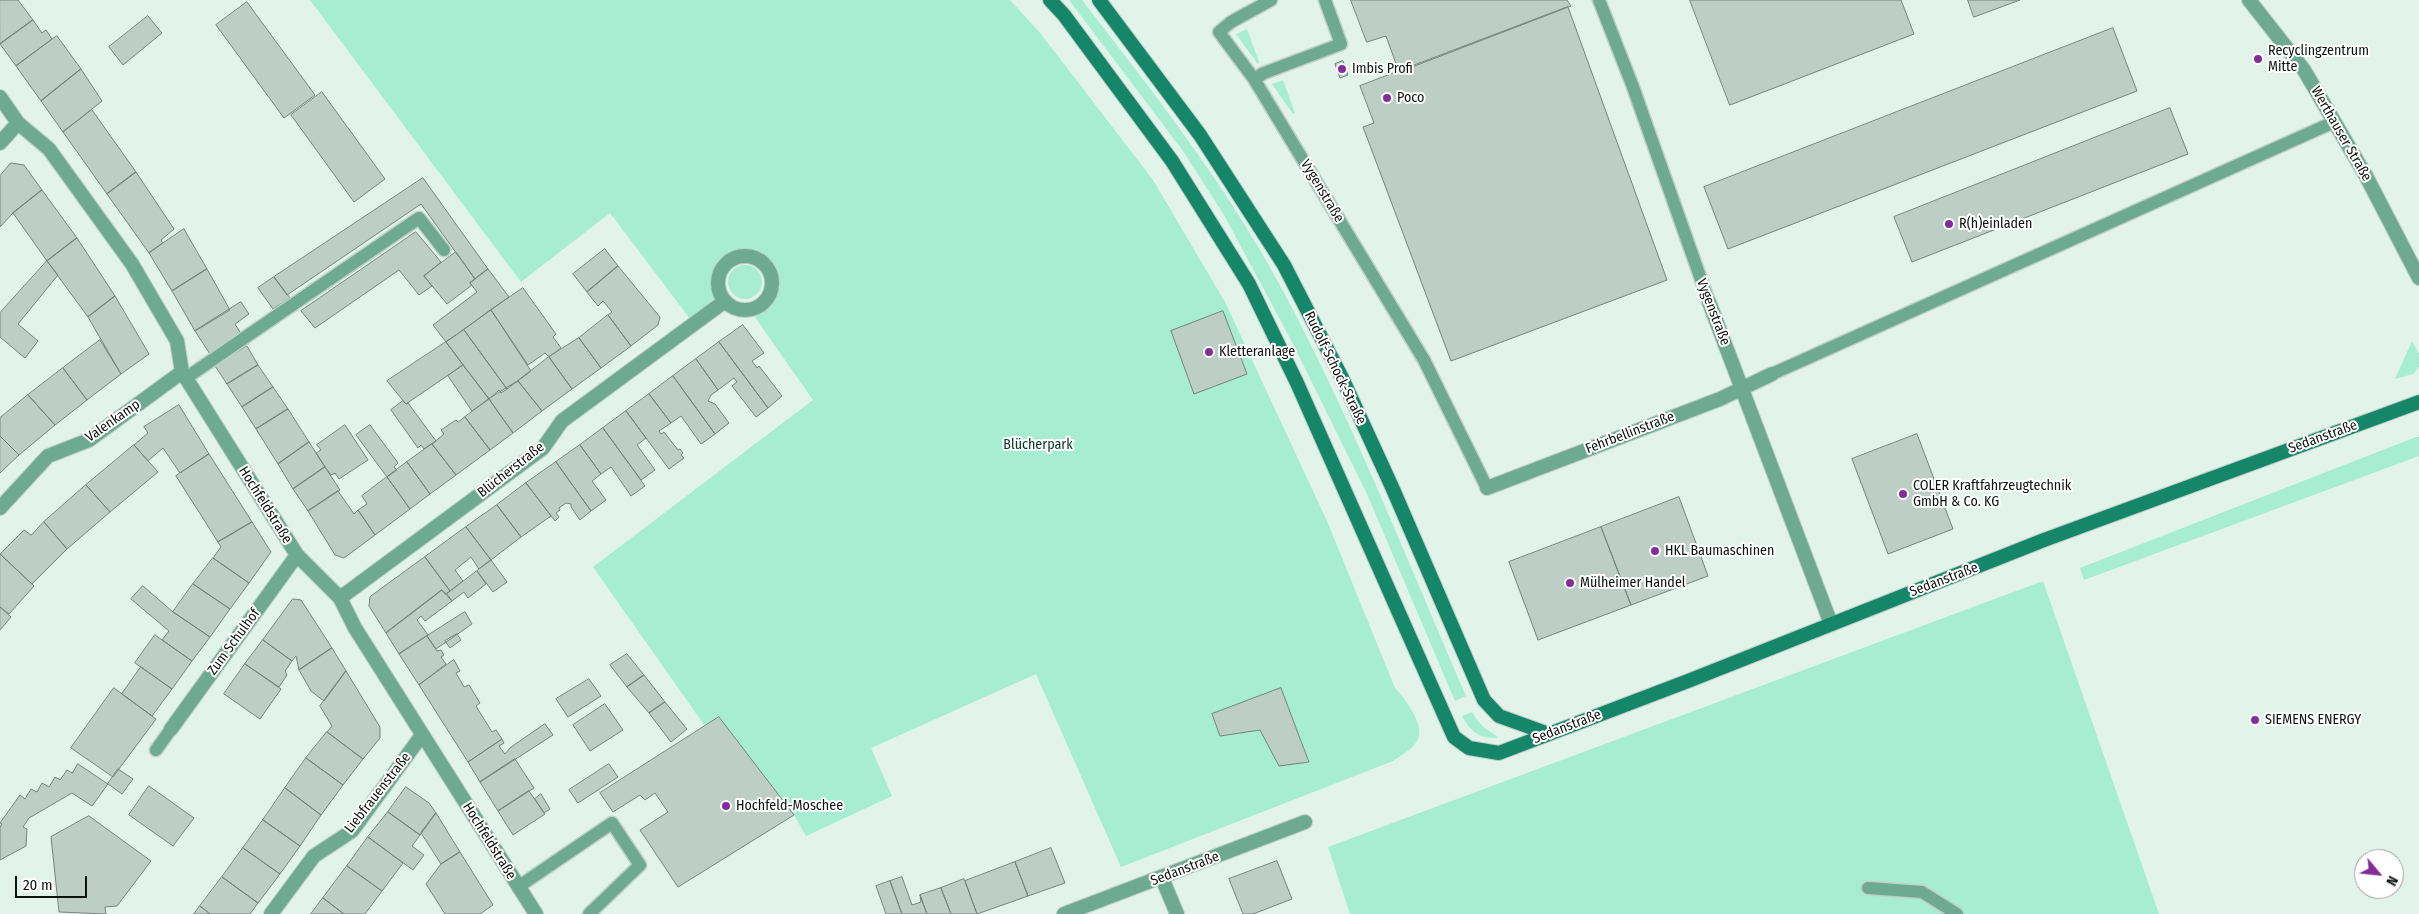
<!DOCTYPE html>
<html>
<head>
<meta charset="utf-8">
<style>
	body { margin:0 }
	#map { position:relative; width:2419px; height:914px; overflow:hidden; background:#e2f3eb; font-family:"Fira Sans Condensed",sans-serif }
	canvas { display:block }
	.north { position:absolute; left:2354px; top:849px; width:50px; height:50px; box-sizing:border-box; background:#fff; border:1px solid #9ea09f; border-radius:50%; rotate:118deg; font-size:14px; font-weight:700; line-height:20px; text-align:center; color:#0c1210 }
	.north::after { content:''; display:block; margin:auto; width:18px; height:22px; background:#832d9a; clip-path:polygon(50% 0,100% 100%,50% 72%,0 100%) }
	.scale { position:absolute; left:15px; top:876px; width:72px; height:22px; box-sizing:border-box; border:2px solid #0c1210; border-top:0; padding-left:6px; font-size:15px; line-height:18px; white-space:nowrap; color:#0c1210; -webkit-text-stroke:4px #fff; paint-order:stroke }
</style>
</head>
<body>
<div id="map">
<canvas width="2419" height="914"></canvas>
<div class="north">N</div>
<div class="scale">20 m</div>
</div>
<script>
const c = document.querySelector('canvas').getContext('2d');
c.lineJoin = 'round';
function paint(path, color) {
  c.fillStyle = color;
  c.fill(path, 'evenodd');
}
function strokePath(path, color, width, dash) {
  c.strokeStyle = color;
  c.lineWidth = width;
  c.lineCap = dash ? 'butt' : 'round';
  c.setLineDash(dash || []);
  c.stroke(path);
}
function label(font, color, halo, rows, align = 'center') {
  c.font = font + ' "Fira Sans Condensed",sans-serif';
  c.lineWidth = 4;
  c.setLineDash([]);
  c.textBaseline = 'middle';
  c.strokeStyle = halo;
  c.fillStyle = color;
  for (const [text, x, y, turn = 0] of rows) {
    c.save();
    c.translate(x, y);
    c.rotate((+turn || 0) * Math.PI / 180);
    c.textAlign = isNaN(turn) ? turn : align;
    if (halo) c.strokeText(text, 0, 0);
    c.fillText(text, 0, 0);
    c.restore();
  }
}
const green = new Path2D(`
	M310 0H1010L1041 34 1153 180 1225 302 1327 521 1395 688C1405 699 1429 729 1415 744 1409 751 1400 756 1393 761L1121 867 1036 674 871 748 892 796 806 836 794 815 719 717 705 726 593 567 813 400 750 310 767 300C769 295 773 287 773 282 772 239 697 253 725 301L694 324 610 213 521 282Z
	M1069 0H1082C1149 87 1217 173 1271 269 1347 406 1404 553 1466 696L1455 701 1367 494 1291 340 1224 215 1183 151Z
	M1247 29 1259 62 1258 64 1236 34Z
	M1283 80 1295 113 1293 114 1272 84Z
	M728 282a17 17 0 1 1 34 0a17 17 0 1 1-34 0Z
	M2412 341 2419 354V367L2413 374 2395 379Z
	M2416 437H2419V456L2084 580 2080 568Z
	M2043 581 2159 914H1350L1328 847Z
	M1472 712C1479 725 1486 729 1498 737L1497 738C1479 739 1470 731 1462 716Z`);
const building = new Path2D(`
	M0 0H18L33 20 0 44Z
	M1351 0H1567L1571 6 1399 72 1386 36 1367 42Z
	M1690 0H1901L1914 34 1730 105Z
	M1968 0H2020L1974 17Z
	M247 2 315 95 284 118 216 25Z
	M1568 7 1667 280 1451 361 1363 127 1374 123 1360 86Z
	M148 16 162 33 123 65 109 47Z
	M33 20 42 33 46 30 52 39 16 66 0 44Z
	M2113 28 2137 91 1728 249 1704 187Z
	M57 36 81 69 41 101 16 66Z
	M1343 61 1348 75 1340 78 1335 64Z
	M81 69 102 101 63 132 41 101Z
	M322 92 385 179 354 202 291 115Z
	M2170 108 2188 154 1912 262 1894 217Z
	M92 110 136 172 107 194 63 132Z
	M11 163 24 165 42 190 13 213 0 227V176Z
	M136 172 174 229 161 240 163 243 149 253 107 194Z
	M423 178 488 269 475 279 421 204 287 295 274 277Z
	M42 190 77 238 47 261 13 213Z
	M184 229 207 269 172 291 149 253Z
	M416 232 441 262 424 276 432 286 419 295 399 270 315 328 301 311Z
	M77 238 115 296 88 317 47 261Z
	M605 249 618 266 587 292 573 274Z
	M456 252 475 279 470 283 472 285 447 304 424 276Z
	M47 261 58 275 18 324 38 341 25 358 0 337V313Z
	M618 266 660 317 658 325 631 346 608 315 612 312 603 301 598 306 587 292Z
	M207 269 230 310 195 331 172 291Z
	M488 269 509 297 446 342 433 325 477 292 470 283Z
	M274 277 290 298 273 309 258 288Z
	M523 288 556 334 553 337 561 348 549 357 545 353 528 365 491 310Z
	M115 296 149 354 121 374 88 317Z
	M241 302 249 314 235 324 241 334 210 354 195 331Z
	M491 310 531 371 507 389 464 330Z
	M1223 311 1247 374 1194 394 1171 331Z
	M608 315 631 346 601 368 579 338Z
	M743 325 764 353 752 361 757 368 759 366 782 396 768 408 719 342Z
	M464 330 507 389 501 393 499 390 489 399 446 342Z
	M579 338 601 368 572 389 549 357Z
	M100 340 121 374 87 400 63 368Z
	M446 342 463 365 406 404 387 381Z
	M719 342 768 408 756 417 732 386 737 382 734 378 718 390 696 359Z
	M247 346 258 365 227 384 215 366Z
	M549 357 572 389 542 411 518 381Z
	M696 359 718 390 711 395 708 401 715 404 729 423 715 434 673 376Z
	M258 365 273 387 242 407 227 384Z
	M463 365 489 399 472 411 448 376Z
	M63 368 87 400 55 425 28 395Z
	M673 376 715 434 701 444 681 416 671 423 649 394Z
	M518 381 542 411 513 433 489 399Z
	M273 387 288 409 256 429 242 407Z
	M649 394 671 423 659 431 661 434 664 432 678 450 680 449 683 453 681 455 684 458 669 469 626 411Z
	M28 395 55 425 19 455 0 436V418Z
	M489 399 513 433 490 450 465 417Z
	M403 401 406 404 408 403 436 441 424 449 421 445 418 448 391 410Z
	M179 405 209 454 180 473 163 448 148 461 134 445 148 433 144 427Z
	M288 409 309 442 278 464 256 429Z
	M626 411 646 438 637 445 655 470 641 480 603 428Z
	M465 417 490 450 456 475 432 444 444 434 441 430 456 420 458 422Z
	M345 425 368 460 339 479 335 473 331 475 325 467 316 453 321 450 317 445Z
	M370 425 398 463 394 467 397 470 387 477 356 435Z
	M603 428 645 486 631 496 611 467 601 474 580 445Z
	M1917 434 1953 529 1888 554 1852 459Z
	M0 436 19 455 0 473Z
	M309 442 325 467 293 489 278 464Z
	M432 444 456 475 430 494 407 462Z
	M134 445 158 472 110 512 86 485Z
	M580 445 601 474 592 481 606 500 591 511 556 462Z
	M209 454 252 522 218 542 176 476Z
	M407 462 430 494 410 509 387 477Z
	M556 462 591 511 580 520 571 507V504L566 503 559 508 560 510 556 513 559 517 555 521 526 483Z
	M325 467 340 490 308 511 293 489Z
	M387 477 410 509 375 535 358 510 367 504 362 496Z
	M526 483 551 516 521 537 497 505Z
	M86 485 110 512 67 549 44 522Z
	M338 491 354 514 358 510 375 535 344 558 335 555 308 511Z
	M1679 497 1708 576 1631 605 1601 527Z
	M497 505 521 537 491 560 466 527Z
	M44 522 67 549 32 584 0 554 24 530 31 535Z
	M252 522 271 552 249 583 213 558 221 547 218 542Z
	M466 527 491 560 479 569 471 557 455 570 463 581 450 591 425 557Z
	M1601 527 1631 605 1538 640 1509 562Z
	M0 554 34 586 9 614 0 607Z
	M425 557 450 591 445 594 442 590 386 633 369 606 370 597Z
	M213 558 249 583 230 609 193 584Z
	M491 560 507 582 493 592 477 571Z
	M477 571 486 584 468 598 464 592 452 601 447 594Z
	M193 584 230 609 210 637 173 612Z
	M143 586 173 612 210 637 192 661 162 640 169 631 131 599Z
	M442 590 452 601 425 621 421 616 417 620 428 635 399 654 386 633Z
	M293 599 301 600 332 648 299 670 296 656 292 661 263 640Z
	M0 607 11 617 0 630Z
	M465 612 472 624 436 649 427 636Z
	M457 634 461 640 450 648 445 641Z
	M155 635 192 661 172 689 135 663Z
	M427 636 437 651 441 650 444 655 441 657 446 664 419 685 399 654Z
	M263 640 292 661 285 671 287 675 279 687 245 664Z
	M332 648 346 671 324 701 311 691 299 670Z
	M627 654 644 675 627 687 610 665Z
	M454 660 460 671 456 673 464 687 469 685 480 703 476 706 492 732 496 730 502 739 468 762 419 685Z
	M245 664 281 689 260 719 224 694Z
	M141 667 172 689 152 716 122 694Z
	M346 671 380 727V738L363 759 327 732 332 726 320 706Z
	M644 675 665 702 649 713 627 687Z
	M589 679 601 696 568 717 556 699Z
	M114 688 156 719 113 777 71 748Z
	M1281 688 1299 736 1309 762 1279 766 1260 730 1220 736 1212 714Z
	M665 702 687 729 671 742 649 713Z
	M605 704 623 730 590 751 573 725Z
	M719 717 794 815 678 887 640 830 668 812 655 793 645 800 640 795 613 812 600 793Z
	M545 724 553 735 480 782 468 762 502 739 504 743 499 746 505 754 510 748Z
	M327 732 363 759 343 785 306 758Z
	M306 758 343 785 321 815 285 788Z
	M515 759 534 788 498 811 480 782Z
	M78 764 108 784 92 806 72 793 29 818 23 827 27 829 26 846 0 860V827L2 824 0 823 20 795 25 799 31 789 37 792 42 783 49 787 55 777 60 780 67 770 72 773Z
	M609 764 618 777 578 803 569 790Z
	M118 769 133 779 122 794 108 784Z
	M149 786 194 818 173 846 129 815Z
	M406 787 429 803 436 813 420 835 388 812Z
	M285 788 321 815 300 846 263 820Z
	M529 791 545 814 513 835 498 811Z
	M541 794 550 809 544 813 535 799Z
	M388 812 420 835 412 846 424 855 413 870 368 837Z
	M436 813 460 852 441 864 421 833Z
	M89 816 151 861 117 906 105 907 106 914 59 912 51 837Z
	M263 820 300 846 280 874 243 848Z
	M368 837 403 863 382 891 347 866Z
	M243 848 280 874 258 903 222 877Z
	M1051 848 1065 883 1028 896 1015 862Z
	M460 852 493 905 480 914H445L426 884 441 864Z
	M1277 861 1292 899 1253 914H1243L1229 879Z
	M1015 862 1028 896 977 914 965 881Z
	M347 866 382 891 365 914H344L323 898Z
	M222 877 258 903 250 914H210L200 906Z
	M902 877 912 905 921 902 920 895 927 914H902L890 881Z
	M964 879 965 881 977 914H951L941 888Z
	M890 881 902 914H886L876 886Z
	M941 888 951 914H927L920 895Z
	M323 898 344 914H311Z
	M200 906 210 914H194Z`);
const service = new Path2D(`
	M1271 0 1231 22 1219 32 1254 79 1424 360 1487 488
	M1599 0 1633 87 1709 302
	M1254 79 1264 73 1341 44 1325 0
	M1772 374 2334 122
	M186 378 419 218 444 250
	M156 750 171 729
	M518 887 612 823 640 865 589 914
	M1868 888 1922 892 1957 914`);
const minor = new Path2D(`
	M2249 0 2304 70 2366 176 2419 278
	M0 97 18 123 49 149 132 264 177 341 182 372 186 378 297 555 340 598 355 628 536 914
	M0 143 18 123
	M718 283a27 27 0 1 1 54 0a27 27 0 1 1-54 0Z
	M1709 302 1831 624
	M1487 488 1720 399 1772 374
	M0 508 48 456 89 440 182 372
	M340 598 543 448 562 421 725 301
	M171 729 297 555
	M1162 878 1177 914
	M271 914 314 856 352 831 422 735
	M1064 914 1305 822`);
const secondary = new Path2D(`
	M1050 0 1064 15 1172 161 1249 284 1297 383 1454 737 1469 748 1499 753 1688 681 2044 540 2419 402
	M1099 0 1200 135 1284 265 1342 378 1392 487 1484 700 1499 716 1549 734`);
const markers = [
	[2258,59,5,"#832d9a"],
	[1342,69,5,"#832d9a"],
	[1387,98,5,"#832d9a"],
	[1949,224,5,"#832d9a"],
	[1209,352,5,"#832d9a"],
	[1903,494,5,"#832d9a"],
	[1655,551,5,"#832d9a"],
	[1570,583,5,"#832d9a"],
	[2255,720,5,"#832d9a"],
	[726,806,5,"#832d9a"]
];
const poiNames = [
	["Recyclingzentrum",2268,51],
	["Mitte",2268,67],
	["Imbis Profi",1352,69],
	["Poco",1397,98],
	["R(h)einladen",1959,224],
	["Kletteranlage",1219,352],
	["COLER Kraftfahrzeugtechnik",1913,486],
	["GmbH & Co. KG",1913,502],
	["HKL Baumaschinen",1665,551],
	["Mülheimer Handel",1580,583],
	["SIEMENS ENERGY",2265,720],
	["Hochfeld-Moschee",736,806]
];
const streetNames = [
	["Werthauser Straße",2341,134,60],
	["Vygenstraße",1322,191,59],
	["Vygenstraße",1713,312,69],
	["Rudolf-Schock-Straße",1335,368,64],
	["Valenkamp",113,421,-35],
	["Fehrbellinstraße",1630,433,-21],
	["Sedanstraße",2323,437,-20],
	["Blücherstraße",511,470,-38],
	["Hochfeldstraße",265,505,58],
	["Sedanstraße",1944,580,-21],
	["Zum Schulhof",234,642,-54],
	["Sedanstraße",1567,727,-21],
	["Liebfrauenstraße",378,793,-52],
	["Hochfeldstraße",489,841,58],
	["Sedanstraße",1185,869,-21]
];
const parkNames = [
	["Blücherpark",1038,445]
];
paint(green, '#a6edd1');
paint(building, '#bdcec7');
strokePath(building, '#74847d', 1);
strokePath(service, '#c0cfc8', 15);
strokePath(minor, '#c0cfc8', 16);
strokePath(secondary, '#c0cfc8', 16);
strokePath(service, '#6eaa93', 12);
strokePath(minor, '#6eaa93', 14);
strokePath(secondary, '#158768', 14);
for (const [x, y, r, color] of markers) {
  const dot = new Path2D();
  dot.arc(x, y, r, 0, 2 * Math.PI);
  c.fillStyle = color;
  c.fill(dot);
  strokePath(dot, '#fff', 2);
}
label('14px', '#0c1210', '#fff', poiNames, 'left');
label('14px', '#0c1210', '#fff', streetNames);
label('14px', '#083225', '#fff', parkNames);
</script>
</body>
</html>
